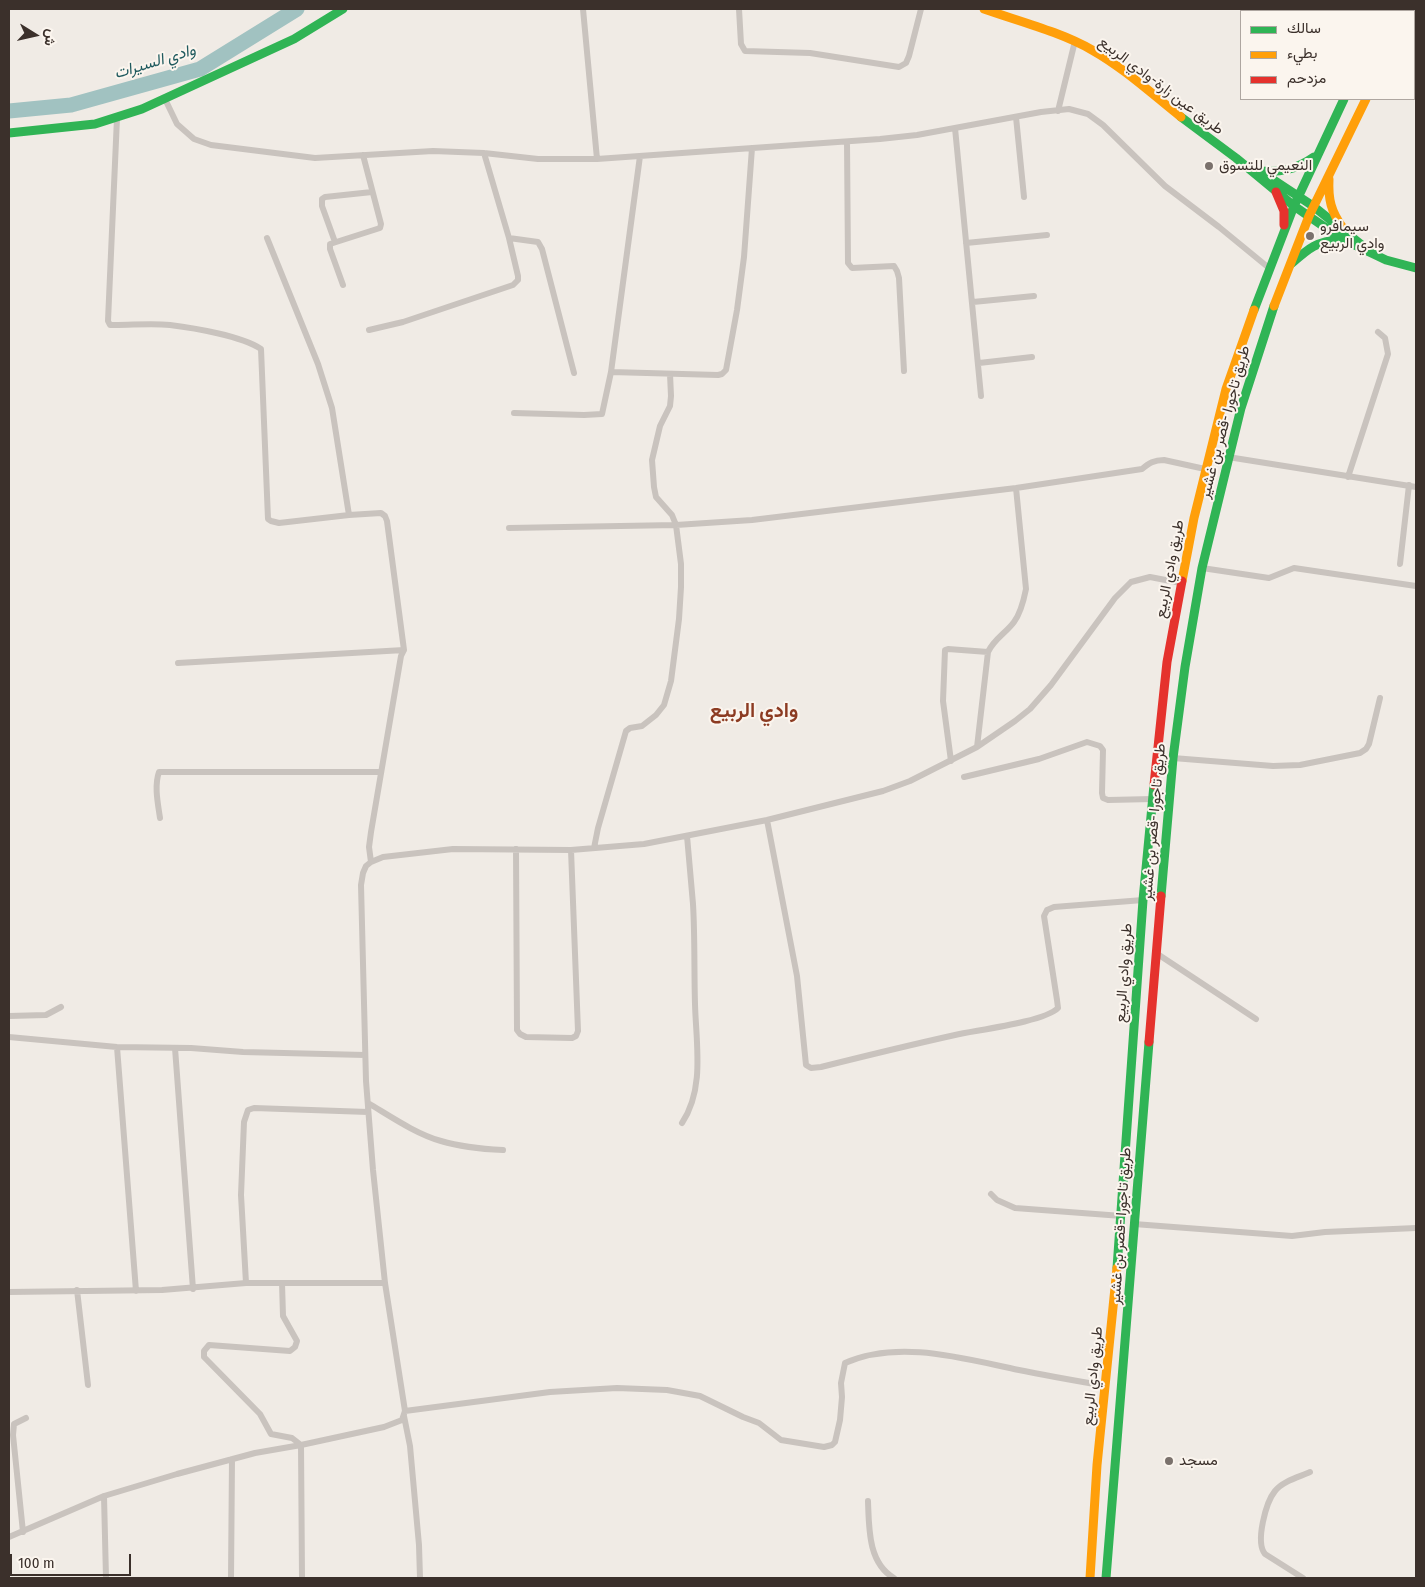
<!DOCTYPE html>
<html>
<head>
<meta charset="utf-8">
<style>
	body { margin:0 }
	#map { position:relative; width:1425px; height:1587px; overflow:hidden; background:#f0ebe5; font-family:"Fira Sans Condensed",Vazirmatn,sans-serif }
	canvas { display:block }
	.frame { position:absolute; inset:0; border:10px solid #3b302b; pointer-events:none }
	.legend { position:absolute; left:1240px; top:10px; width:175px; height:90px; box-sizing:border-box; background:#fbf5ee; border:1px solid #aea6a0; margin:0; padding:6px 9px; list-style:none; font-size:15px; color:#3b302b }
	.legend li { display:flex; align-items:center; gap:10px; height:25px }
	.legend b { width:25px; border:1px solid #aea6a0 }
	.north { position:absolute; left:10px; top:10px; width:50px; height:50px; -webkit-text-stroke:4px #fbf5ee; paint-order:stroke; rotate:100deg; font-size:14px; font-weight:700; line-height:20px; text-align:center; color:#3b302b }
	.north::after { content:''; display:block; margin:auto; width:18px; height:22px; background:#3b302b; clip-path:polygon(50% 0,100% 100%,50% 72%,0 100%) }
	.scale { position:absolute; left:10px; top:1554px; width:121px; height:22px; box-sizing:border-box; border:2px solid #3b302b; border-top:0; padding-left:6px; font-size:15px; line-height:18px; white-space:nowrap; color:#3b302b; -webkit-text-stroke:4px #fbf5ee; paint-order:stroke }
</style>
</head>
<body>
<div id="map">
<canvas width="1425" height="1587"></canvas>
<div class="frame"></div>
<ul class="legend">
<li><b style="height:6px;background:#30b455"></b>سالك</li>
<li><b style="height:6px;background:#ff9f0a"></b>بطيء</li>
<li><b style="height:6px;background:#e5322d"></b>مزدحم</li>
</ul>
<div class="north">ش</div>
<div class="scale">100 m</div>
</div>
<script>
const c = document.querySelector('canvas').getContext('2d');
c.lineJoin = 'round';
function strokePath(path, color, width, dash) {
  c.strokeStyle = color;
  c.lineWidth = width;
  c.lineCap = dash ? 'butt' : 'round';
  c.setLineDash(dash || []);
  c.stroke(path);
}
function label(font, color, halo, rows, align = 'center') {
  c.font = font + ' "Fira Sans Condensed",Vazirmatn,sans-serif';
  c.lineWidth = 4;
  c.setLineDash([]);
  c.textBaseline = 'middle';
  c.strokeStyle = halo;
  c.fillStyle = color;
  for (const [text, x, y, turn = 0] of rows) {
    c.save();
    c.translate(x, y);
    c.rotate((+turn || 0) * Math.PI / 180);
    c.textAlign = isNaN(turn) ? turn : align;
    if (halo) c.strokeText(text, 0, 0);
    c.fillText(text, 0, 0);
    c.restore();
  }
}
const river = new Path2D(`
	M9 111 71 105 200 69 297 9`);
const street = new Path2D(`
	M583 9 597 159
	M739 9 741 44 745 51 810 53 899 67 906 63 909 56 921 9
	M165 99 177 124 194 139 211 145 315 158 433 151 484 153 538 159H597L880 139 917 135 1041 112 1069 109 1088 114 1103 125 1165 186 1219 227 1269 268
	M1058 111 1075 41
	M1016 117 1024 197
	M117 118 108 321 110 325H115C133 325 152 323 170 325 194 328 242 336 261 349L268 519 271 521 279 523 349 515
	M955 128 981 396
	M847 142 848 263 852 268 894 266 897 271 899 278 904 371
	M484 153 509 238 538 242 542 249 574 373
	M267 238 318 364 332 408 349 515 381 513 385 516 387 521 404 650 401 656 371 832 369 847 371 862
	M335 242 322 206V199L325 197 372 192
	M966 243 1047 235
	M343 285 330 249V244L380 228 381 224 363 155
	M973 302 1034 296
	M369 330 403 322 513 285 518 280V276L509 238
	M979 363 1032 357
	M611 372 718 375 722 374 726 370 737 310 744 257 752 148
	M514 413 584 415 602 414 611 372 640 156
	M1228 457 1416 487
	M1348 477 1388 354 1385 338 1378 332
	M509 528 676 525 752 520 1016 488 1142 469C1149 463 1154 460 1164 460L1205 469
	M1400 564 1409 485
	M1202 568 1269 578 1294 568 1416 586
	M178 663 404 650
	M977 747 988 652C994 639 1006 633 1014 622 1020 614 1024 599 1026 589L1016 488
	M1173 758 1273 766 1300 765 1360 753 1366 749 1369 744 1380 698
	M951 761 943 701 945 650 948 649 988 652
	M964 777 1039 759 1087 742 1100 746 1103 750 1102 793 1103 798 1108 800 1153 799
	M160 818C158 804 154 786 159 772H380
	M767 820 797 976 806 1065 811 1068 821 1067C865 1056 910 1045 955 1035 977 1030 1044 1022 1058 1008L1057 1000 1044 916 1047 910 1054 907 1143 900
	M594 848 598 828 626 731 630 728 642 726 656 715 664 705 671 681 679 619 681 587V564L676 525 672 515 656 497 654 487 652 460 660 426 670 406 671 396 670 374
	M516 849 517 1030 520 1034 526 1037 572 1038 576 1036 578 1031 571 850
	M1156 953 1256 1019
	M9 1016 46 1015 61 1007
	M9 1037 117 1047 191 1048 243 1052 365 1055
	M117 1047 136 1291
	M175 1048 193 1289
	M368 1103C390 1116 416 1134 441 1141 461 1147 481 1149 503 1150
	M682 1123C705 1089 696 1043 695 1004 694 971 695 937 693 904 691 882 689 859 687 836
	M991 1194 997 1200 1015 1208 1122 1216
	M1134 1224 1292 1236 1325 1232 1416 1228
	M246 1283 241 1195 244 1122 248 1110 254 1108 368 1112
	M282 1283 283 1316 297 1341 295 1347 290 1351 209 1345 204 1351V1357L260 1414 271 1434 292 1438 301 1445 302 1578
	M77 1290 88 1385
	M9 1292 162 1290 246 1283H385
	M405 1411 550 1392 617 1388 667 1390 700 1396 743 1417 759 1423 781 1440 824 1447 832 1445 835 1442 840 1420 842 1397 841 1383 845 1363C899 1339 965 1359 1019 1370 1048 1376 1077 1381 1106 1386
	M404 1416 410 1446 419 1545 420 1578
	M104 1496 106 1578
	M868 1501C869 1528 868 1563 894 1578
	M23 1532 13 1435 14 1424 26 1418
	M9 1537 104 1496 177 1474 255 1453 301 1445 384 1427 402 1420 405 1411 385 1283 373 1170 366 1081 361 885 363 873 366 866 371 862 383 857 453 849 571 850 644 844 767 820 883 791 910 781 977 747 1015 721 1030 709 1051 685 1115 598 1131 582 1150 577 1181 583
	M231 1578 232 1459
	M1303 1578 1265 1554C1255 1542 1266 1502 1275 1491 1283 1481 1299 1477 1310 1472`);
const fast = new Path2D(`
	M1412 11 1413 9
	M1181 117 1236 158 1294 206 1342 239 1386 260 1416 268
	M9 133 95 124 142 109 294 39 343 9
	M1260 171 1313 206 1363 246
	M1260 171C1281 173 1297 169 1314 157
	M1291 264C1310 247 1316 242 1342 239
	M1254 310 1294 206 1344 99
	M1161 896 1173 758 1185 667 1202 568 1241 408 1274 306
	M1117 1268 1143 900 1154 785
	M1106 1578 1149 1042`);
const slow = new Path2D(`
	M984 9C1018 21 1061 32 1092 50 1124 68 1152 94 1181 117
	M1391 11 1392 9
	M1329 179C1328 199 1331 212 1343 228
	M1274 306 1309 216 1366 99
	M1182 581 1194 518 1226 389 1254 310
	M1090 1578 1097 1465 1117 1268`);
const jam = new Path2D(`
	M1276 192 1284 211V225
	M1154 785 1167 662 1182 581
	M1149 1042 1161 896`);
const markers = [
	[1209,166,5,"#7a716c"],
	[1310,236,5,"#7a716c"],
	[1169,1461,5,"#7a716c"]
];
const streetNames = [
	["طريق عين زارة-وادي الربيع",1161,86,37],
	["طريق تاجورا -قصر بن غشير",1225,422,-75],
	["طريق وادي الربيع",1170,569,-79],
	["طريق تاجورا -قصر بن غشير",1154,822,-85],
	["طريق وادي الربيع",1124,973,-86],
	["طريق تاجورا -قصر بن غشير",1121,1226,-86],
	["طريق وادي الربيع",1093,1376,-84]
];
const poiNames = [
	["النعيمي للتسوق",1219,166],
	["سيمافرو",1320,227],
	["وادي الربيع",1320,244],
	["مسجد",1179,1461]
];
const waterNames = [
	["وادي السيرات",155,62,-17]
];
const districtNames = [
	["وادي الربيع",754,711]
];
strokePath(river, '#a1c2c1', 15);
strokePath(street, '#c9c3be', 6);
strokePath(fast, '#30b455', 9);
strokePath(slow, '#ff9f0a', 9);
strokePath(jam, '#e5322d', 9);
for (const [x, y, r, color] of markers) {
  const dot = new Path2D();
  dot.arc(x, y, r, 0, 2 * Math.PI);
  c.fillStyle = color;
  c.fill(dot);
  strokePath(dot, '#fbf5ee', 2);
}
label('15px', '#3b302b', '#fbf5ee', streetNames);
label('15px', '#3b302b', '#fbf5ee', poiNames, 'left');
label('italic 16px', '#1f5a5e', '#fbf5ee', waterNames);
label('bold 20px', '#8c3b22', '#fbf5ee', districtNames);
</script>
</body>
</html>
